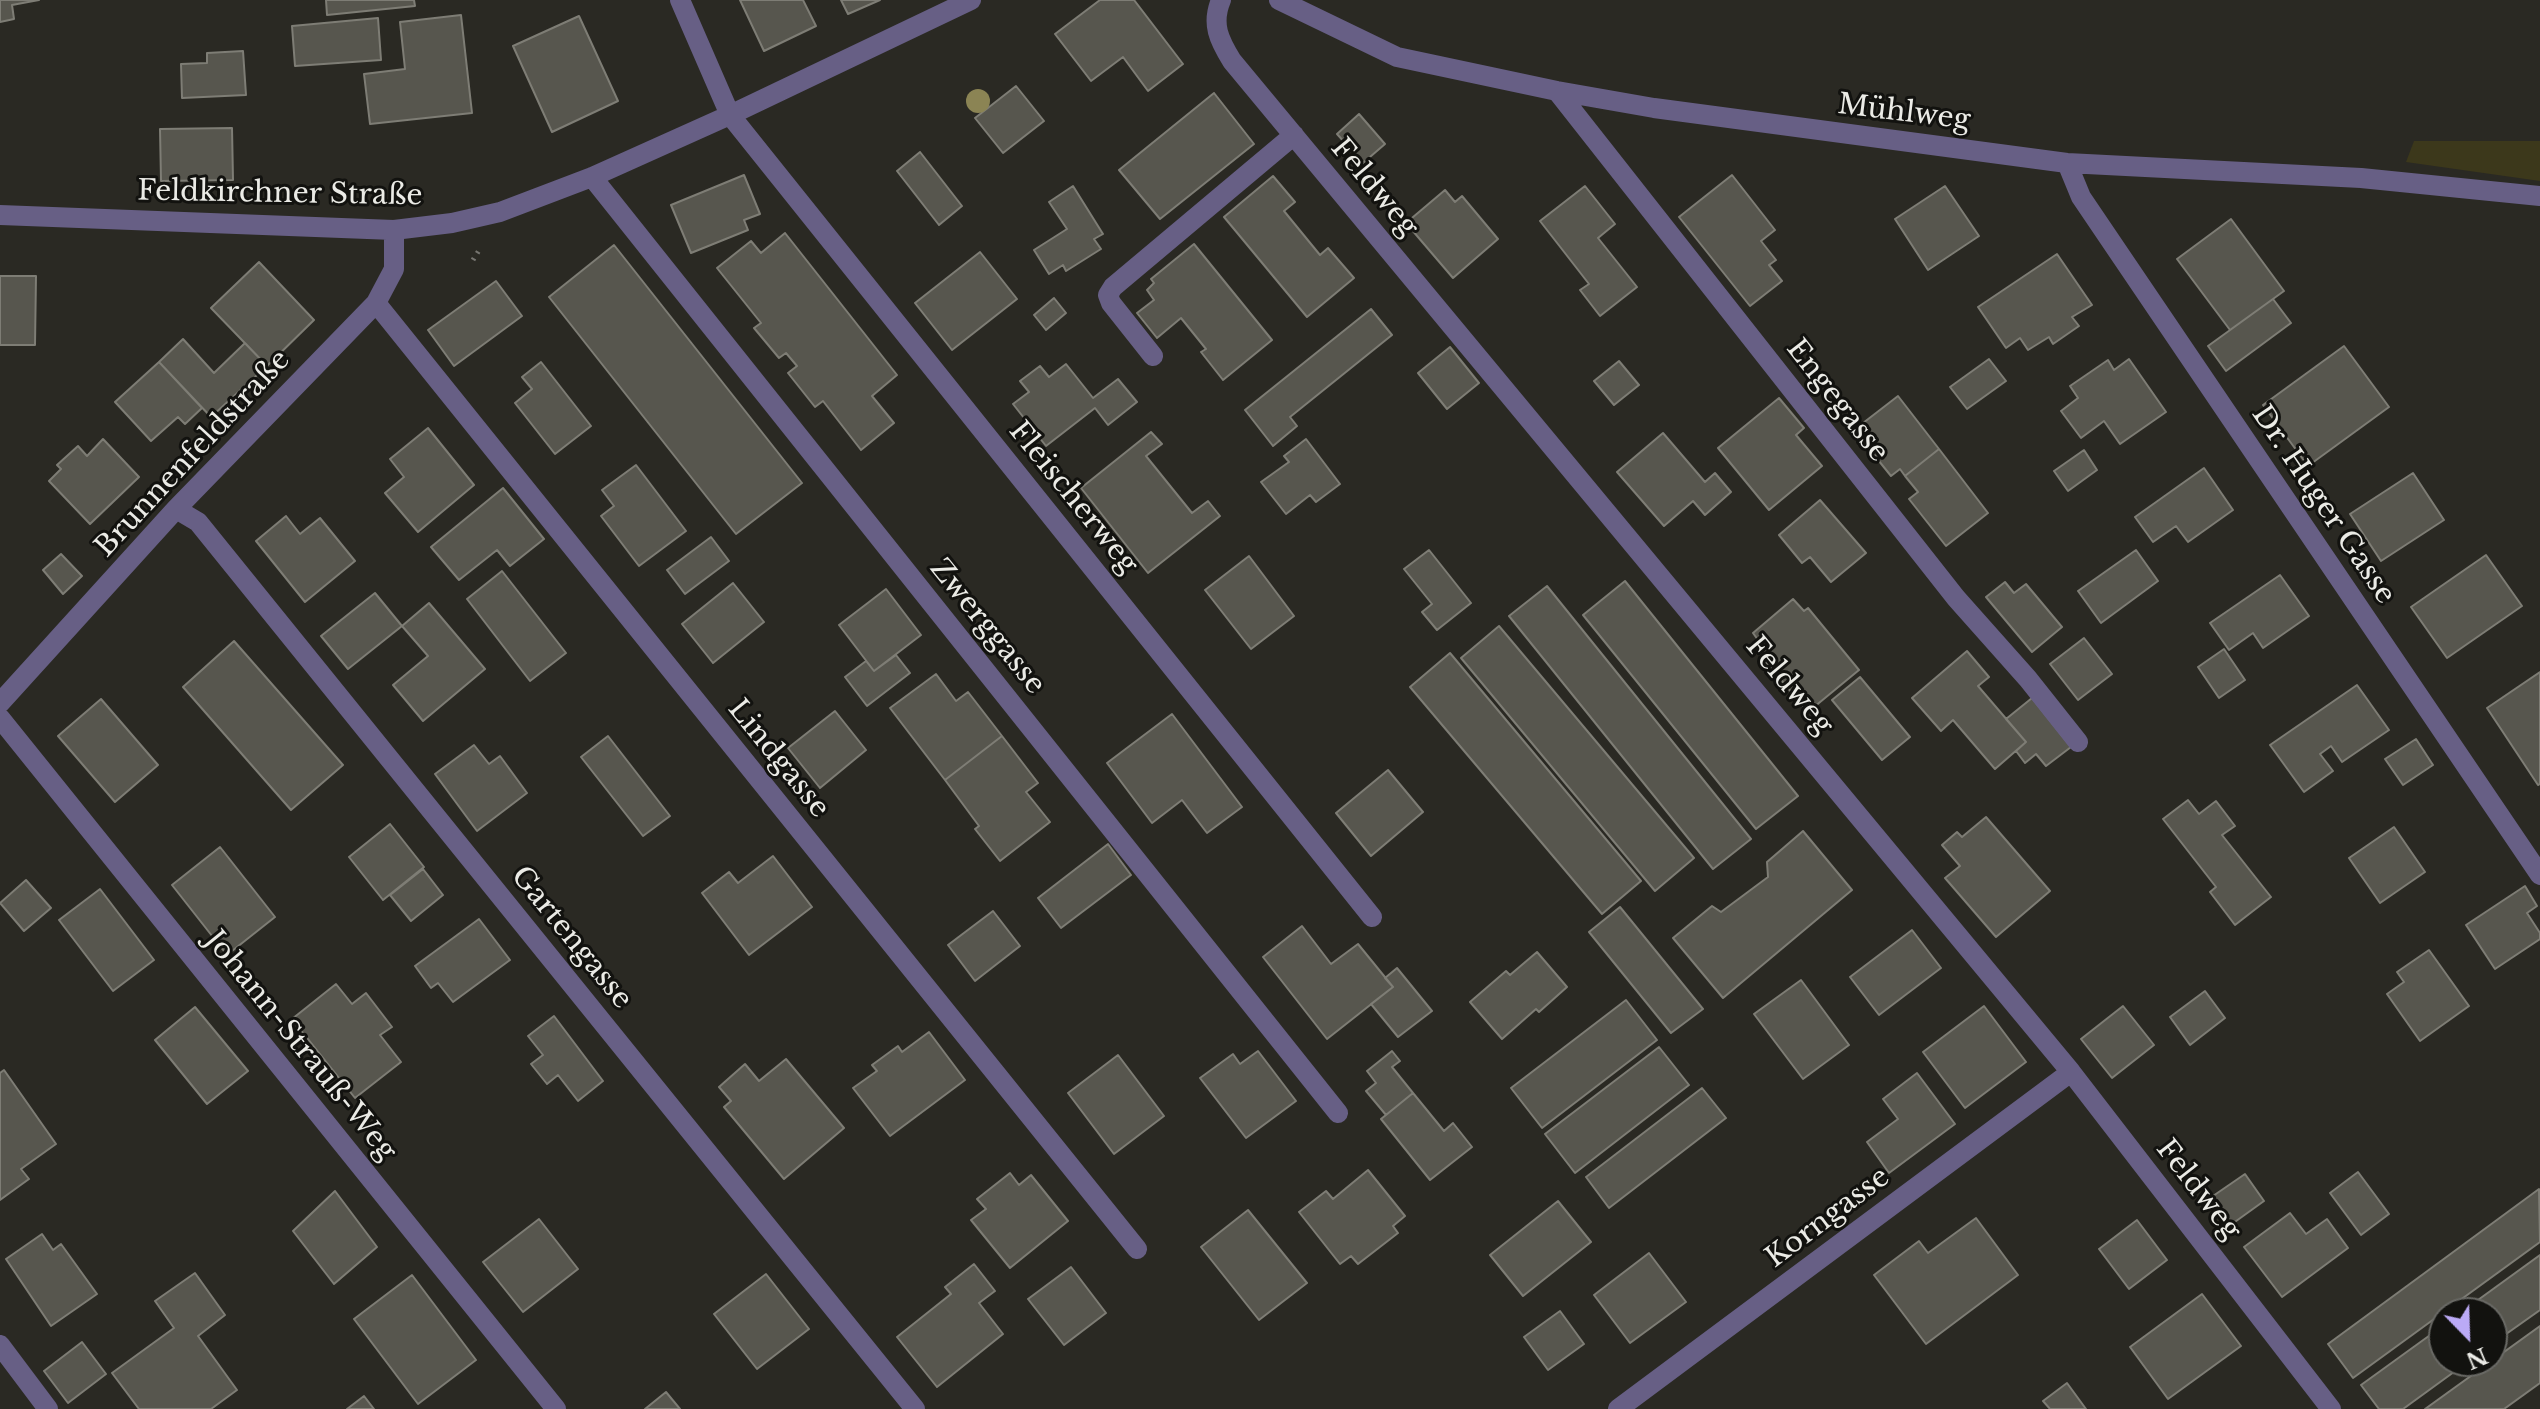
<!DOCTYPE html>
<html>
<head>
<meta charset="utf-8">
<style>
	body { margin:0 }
	#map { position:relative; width:2540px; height:1409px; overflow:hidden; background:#2a2923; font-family:"Libre Baskerville",serif }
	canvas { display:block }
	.north { position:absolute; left:2428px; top:1297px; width:80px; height:80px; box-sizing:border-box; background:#12120f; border:2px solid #696965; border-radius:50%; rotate:157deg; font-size:22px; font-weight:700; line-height:32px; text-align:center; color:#ebebe6 }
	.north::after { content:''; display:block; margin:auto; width:28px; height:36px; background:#bbaaf6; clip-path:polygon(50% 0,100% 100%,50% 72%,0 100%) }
</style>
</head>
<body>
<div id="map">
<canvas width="2540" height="1409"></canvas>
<div class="north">N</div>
</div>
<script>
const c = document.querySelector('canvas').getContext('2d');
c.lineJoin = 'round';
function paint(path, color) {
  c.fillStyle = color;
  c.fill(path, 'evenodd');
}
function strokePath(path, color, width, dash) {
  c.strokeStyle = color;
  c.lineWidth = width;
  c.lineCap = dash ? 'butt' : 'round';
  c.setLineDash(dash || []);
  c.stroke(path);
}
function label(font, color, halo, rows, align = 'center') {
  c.font = font + ' "Libre Baskerville",serif';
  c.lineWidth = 6;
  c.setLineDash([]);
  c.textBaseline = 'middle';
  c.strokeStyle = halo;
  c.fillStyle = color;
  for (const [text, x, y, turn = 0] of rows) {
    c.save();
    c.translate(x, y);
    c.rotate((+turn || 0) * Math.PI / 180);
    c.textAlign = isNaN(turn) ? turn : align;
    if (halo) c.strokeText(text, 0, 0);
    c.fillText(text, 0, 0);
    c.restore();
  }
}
const green = new Path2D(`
	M2414 141H2540V181L2406 162Z`);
const building = new Path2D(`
	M0 0H39L12 5 14 19 0 22Z
	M326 0H414L415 6 327 15Z
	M740 0H803L816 26 764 51Z
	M841 0H880L848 14Z
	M1100 0H1134L1183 64 1148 91 1123 57 1091 81 1055 34Z
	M461 15 472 113 370 124 364 74 405 69 400 22Z
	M579 16 618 101 552 132 513 46Z
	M378 18 381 60 295 66 292 26Z
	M243 51 246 95 182 98 181 64 207 63V53Z
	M1016 86 1044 121 1003 153 975 118Z
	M1214 93 1254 144 1160 219 1119 170Z
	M1359 114 1385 144 1363 163 1337 134Z
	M232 128 233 180 161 181 160 129Z
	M920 152 962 206 939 225 897 171Z
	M744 175 760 214 744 220 748 230 691 253 671 205Z
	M1732 175 1775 230 1761 241 1776 260 1769 265 1782 281 1750 306 1679 217Z
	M1273 176 1295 202 1284 211 1320 255 1328 248 1354 278 1307 317 1224 217Z
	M1073 186 1103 234 1094 239 1101 249 1066 271 1063 265 1049 274 1034 250 1067 229 1049 202Z
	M1585 186 1615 224 1598 238 1637 287 1600 316 1580 290 1589 284 1540 221Z
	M1945 186 1979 236 1928 270 1895 219Z
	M1445 190 1455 202 1462 196 1498 239 1453 278 1406 223Z
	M2231 219 2284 291 2230 330 2177 259Z
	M785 233 897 375 872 396 894 423 861 450 823 401 815 407 788 373 797 366 786 353 779 358 754 328 761 323 717 268 751 241 761 253Z
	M1194 244 1272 340 1223 380 1201 352 1206 349 1181 318 1157 338 1137 313 1154 300 1147 290 1154 283 1151 279Z
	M614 245 802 483 736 534 549 297Z
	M980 252 1017 299 952 350 915 303Z
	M2057 254 2092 305 2072 317 2079 326 2053 344 2049 337 2028 350 2020 338 2006 348 1978 307Z
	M259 262 314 320 267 366 211 308Z
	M0 276H36L35 345H0Z
	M496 281 522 316 454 366 428 330Z
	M1054 298 1066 313 1046 330 1034 315Z
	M2273 299 2291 323 2226 371 2208 346Z
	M1371 309 1392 335 1290 417 1297 426 1273 446 1245 410Z
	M183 339 214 373 245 343 267 366 211 417 159 362Z
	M2344 346 2389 407 2308 466 2263 405Z
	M1450 347 1479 383 1447 409 1418 373Z
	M1989 359 2006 381 1967 409 1950 387Z
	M2129 359 2166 412 2120 444 2104 421 2081 438 2061 411 2078 398 2070 386 2108 360 2114 370Z
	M1619 361 1639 385 1614 405 1594 381Z
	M159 362 202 408 185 424 178 417 151 441 115 402Z
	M541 362 591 426 555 454 515 403 532 389 522 377Z
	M1066 364 1093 398 1118 379 1137 402 1108 425 1095 408 1046 446 1013 404 1029 392 1020 381 1040 366 1049 377Z
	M1898 396 1939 449 1905 476 1900 469 1891 476 1854 430Z
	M1779 398 1804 428 1796 435 1822 466 1769 510 1718 448Z
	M428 428 474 485 418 532 385 493 404 477 390 459Z
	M1151 432 1162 444 1146 456 1192 513 1208 501 1220 516 1148 573 1081 488Z
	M1663 433 1705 482 1715 473 1731 492 1705 515 1693 501 1664 526 1617 472Z
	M103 439 139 477 90 524 49 481 61 469 57 465 78 446 87 456Z
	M1306 439 1340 484 1316 502 1310 495 1286 514 1261 482 1289 462 1284 456Z
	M1939 449 1988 513 1946 546 1909 499 1918 492 1905 476Z
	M2084 450 2097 470 2068 491 2054 471Z
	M636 465 686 531 639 566 601 516 614 506 602 490Z
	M2204 468 2233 510 2188 542 2176 526 2153 542 2135 517Z
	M2413 473 2444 520 2381 561 2350 514Z
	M503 488 544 539 510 566 497 550 459 580 431 547Z
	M1820 500 1866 553 1831 582 1810 557 1802 563 1779 535Z
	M286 516 300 534 320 518 355 561 305 602 256 541Z
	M711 537 729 561 685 594 667 570Z
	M1429 550 1471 603 1437 630 1422 612 1432 604 1404 569Z
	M2136 550 2158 581 2101 623 2078 591Z
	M61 554 82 576 63 594 43 570Z
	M2486 555 2522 606 2447 658 2411 607Z
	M1249 556 1294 616 1251 649 1205 590Z
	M502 571 566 653 530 681 467 599Z
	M2280 575 2309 616 2263 648 2253 633 2229 650 2210 623Z
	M1625 581 1798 796 1756 829 1583 615Z
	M2005 582 2014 593 2026 584 2062 627 2032 652 1986 597Z
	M733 583 764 622 713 663 682 624Z
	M1547 586 1751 839 1713 869 1509 616Z
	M886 589 921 635 874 671 839 625Z
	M375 593 402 626 348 669 321 636Z
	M1793 599 1804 611 1808 608 1859 670 1808 712 1751 644 1758 640 1753 633Z
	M429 603 485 669 423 721 393 685 428 656 402 626Z
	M1499 626 1694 858 1655 891 1461 658Z
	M2084 638 2112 674 2078 700 2050 664Z
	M234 641 343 765 291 810 183 687Z
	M2224 649 2245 680 2219 698 2198 667Z
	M1967 651 1989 677 1978 686 2026 742 1995 769 1953 720 1941 731 1912 698Z
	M1450 653 1641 881 1602 914 1410 687Z
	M896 655 910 673 867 706 845 677 866 661 874 671Z
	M2540 672V784L2538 785 2487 708Z
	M936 674 956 701 968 692 1002 736 945 780 890 708Z
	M1860 677 1910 737 1882 760 1832 700Z
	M2357 685 2389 730 2342 762 2331 746 2320 754 2333 771 2304 792 2270 745Z
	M2032 698 2071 747 2046 766 2036 754 2025 763 2016 751 2026 742 2006 719Z
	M101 699 158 765 115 802 58 736Z
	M835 711 866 750 820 788 788 748Z
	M1172 714 1242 807 1207 833 1182 800 1152 823 1107 763Z
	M608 736 670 816 643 836 581 757Z
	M1002 736 1038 783 1026 792 1050 822 1000 861 975 829 979 826 945 780Z
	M2416 739 2433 765 2403 785 2385 759Z
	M474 745 489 764 500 756 527 793 477 831 435 774Z
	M1388 770 1423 812 1371 856 1336 813Z
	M2188 800 2199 814 2216 801 2235 826 2222 835 2271 897 2235 925 2210 892 2216 887 2163 819Z
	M1986 817 2050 891 1996 937 1945 878 1960 866 1942 845 1957 832 1962 837Z
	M390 824 424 867 383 900 349 857Z
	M2394 827 2425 872 2380 903 2349 858Z
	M1803 831 1852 890 1723 998 1673 938 1712 906 1721 912 1768 877 1767 862Z
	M1108 844 1131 875 1061 928 1038 898Z
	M220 847 275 917 227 955 172 885Z
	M773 856 812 907 749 955 702 893 729 872 738 883Z
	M423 869 443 895 411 921 390 895Z
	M26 880 51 908 24 931 0 903Z
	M2525 886 2537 906 2527 913 2540 933V939L2495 969 2466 925Z
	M100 889 154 960 113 991 59 920Z
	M1620 907 1703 1009 1671 1033 1589 932Z
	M993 911 1020 946 975 981 948 945Z
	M479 919 510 960 453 1002 438 983 431 988 415 966Z
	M1302 926 1331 964 1358 944 1393 987 1327 1039 1263 957Z
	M1912 930 1941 968 1879 1015 1850 977Z
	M2429 950 2469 1006 2420 1041 2387 994 2404 982 2397 972Z
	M1537 952 1567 987 1539 1012 1536 1009 1502 1039 1470 1002 1506 971 1510 975Z
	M1397 968 1432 1011 1398 1037 1371 1004 1393 987 1385 978Z
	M1801 980 1849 1045 1803 1079 1754 1014Z
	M336 984 352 1004 366 993 392 1027 380 1035 401 1062 355 1098 292 1019Z
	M2205 991 2225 1018 2190 1045 2170 1017Z
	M1626 1000 1657 1040 1542 1128 1511 1088Z
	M1984 1006 2026 1062 1965 1108 1923 1052Z
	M2123 1006 2154 1045 2112 1078 2081 1039Z
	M195 1007 248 1071 207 1104 155 1040Z
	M554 1016 603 1081 578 1101 558 1075 547 1084 531 1064 543 1055 528 1036Z
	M929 1032 965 1080 890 1136 853 1088 877 1071 872 1065 898 1046 902 1052Z
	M1659 1047 1689 1085 1575 1173 1545 1134Z
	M1258 1051 1296 1101 1246 1138 1200 1078 1233 1054 1240 1064Z
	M1392 1051 1400 1061 1392 1067 1413 1093 1386 1115 1366 1091 1376 1083 1367 1071Z
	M1118 1055 1164 1116 1114 1154 1068 1093Z
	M786 1059 844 1128 784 1179 724 1107 731 1101 719 1087 745 1064 759 1081Z
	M4 1070 56 1144 21 1169 29 1179 0 1200V1073Z
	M1917 1073 1955 1124 1889 1173 1867 1142 1898 1119 1883 1099Z
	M1702 1088 1726 1118 1609 1208 1586 1177Z
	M1413 1093 1444 1131 1453 1123 1472 1147 1430 1180 1381 1119Z
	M1368 1170 1405 1216 1393 1226 1398 1233 1358 1264 1351 1256 1340 1264 1299 1212 1326 1191 1333 1199Z
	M2358 1172 2389 1214 2361 1235 2330 1193Z
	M1010 1173 1019 1185 1031 1175 1068 1221 1010 1268 971 1220 986 1209 977 1199Z
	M2245 1174 2264 1201 2232 1224 2213 1196Z
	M2539 1189 2540 1242 2353 1378 2328 1344Z
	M335 1191 377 1247 334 1284 293 1231Z
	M1558 1201 1591 1242 1523 1296 1490 1255Z
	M1248 1210 1307 1283 1259 1320 1201 1247Z
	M2290 1213 2306 1234 2327 1219 2348 1248 2282 1297 2244 1247Z
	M1976 1218 2018 1275 1926 1344 1874 1275 1919 1241 1928 1253Z
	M539 1219 578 1269 523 1312 483 1262Z
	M2137 1220 2167 1260 2129 1289 2099 1249Z
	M42 1234 53 1250 61 1244 97 1294 51 1326 6 1259Z
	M1649 1253 1686 1302 1630 1343 1594 1295Z
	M2540 1255V1310L2492 1344V1313H2460Z
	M974 1264 995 1291 979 1303 1003 1334 937 1387 897 1337 951 1294 945 1287Z
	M1071 1267 1106 1313 1064 1345 1028 1299Z
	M195 1273 225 1315 198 1336 237 1390 211 1409H139L112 1373 174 1328 155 1301Z
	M766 1274 809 1329 757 1369 714 1314Z
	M412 1275 476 1360 418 1404 354 1319Z
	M2202 1294 2241 1346 2168 1399 2130 1347Z
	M1560 1311 1584 1344 1548 1370 1524 1337Z
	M2444 1325V1361H2469L2403 1409H2379L2361 1385Z
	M2540 1326V1383L2504 1409H2425Z
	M82 1342 106 1374 68 1403 44 1371Z
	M2067 1383 2086 1409H2050L2043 1401Z
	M666 1392 680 1409H645Z
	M364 1396 374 1409H347Z`);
const path = new Path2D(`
	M473 260 481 247`);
const minor = new Path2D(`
	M680 0 730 115 1372 917
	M1221 0C1211 24 1219 40 1232 61L2071 1072 2331 1409
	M1279 0 1397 57 1557 91 1654 108 2067 163 2361 178 2540 196
	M1557 91 1956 598 2028 679 2078 742
	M2067 163 2081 197 2540 875
	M592 177 1338 1113
	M0 215 394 230 452 223 500 212 592 177 730 115 971 0
	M376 303 1137 1249
	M1153 356 1111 303 1108 295 1113 287 1294 135
	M176 509 198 522 915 1409
	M0 703 176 509 376 303 394 269V230
	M0 718 556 1409
	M0 1345 48 1409
	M1618 1409 2071 1072`);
const trees = [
	[978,101]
];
const streetNames = [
	["Mühlweg",1904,113,7],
	["Feldweg",1374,188,50],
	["Feldkirchner Straße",280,194,1],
	["Engegasse",1837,401,52],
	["Brunnenfeldstraße",193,454,-47],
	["Fleischerweg",1073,498,51],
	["Dr. Huger Gasse",2323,505,56],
	["Zwerggasse",987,627,51],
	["Feldweg",1789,686,50],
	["Lindgasse",778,759,51],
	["Gartengasse",571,938,51],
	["Johann-Strauß-Weg",300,1046,51],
	["Feldweg",2198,1190,52],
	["Korngasse",1828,1218,-37]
];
paint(green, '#3c381b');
paint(building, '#57564e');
strokePath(building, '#7e7d75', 2);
strokePath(path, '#767570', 5, [2, 6]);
strokePath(minor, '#675f85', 20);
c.fillStyle = '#8b8454';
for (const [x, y] of trees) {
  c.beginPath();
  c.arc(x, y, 12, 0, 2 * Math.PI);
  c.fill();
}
label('28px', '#ebebe6', '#12120f', streetNames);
</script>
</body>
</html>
